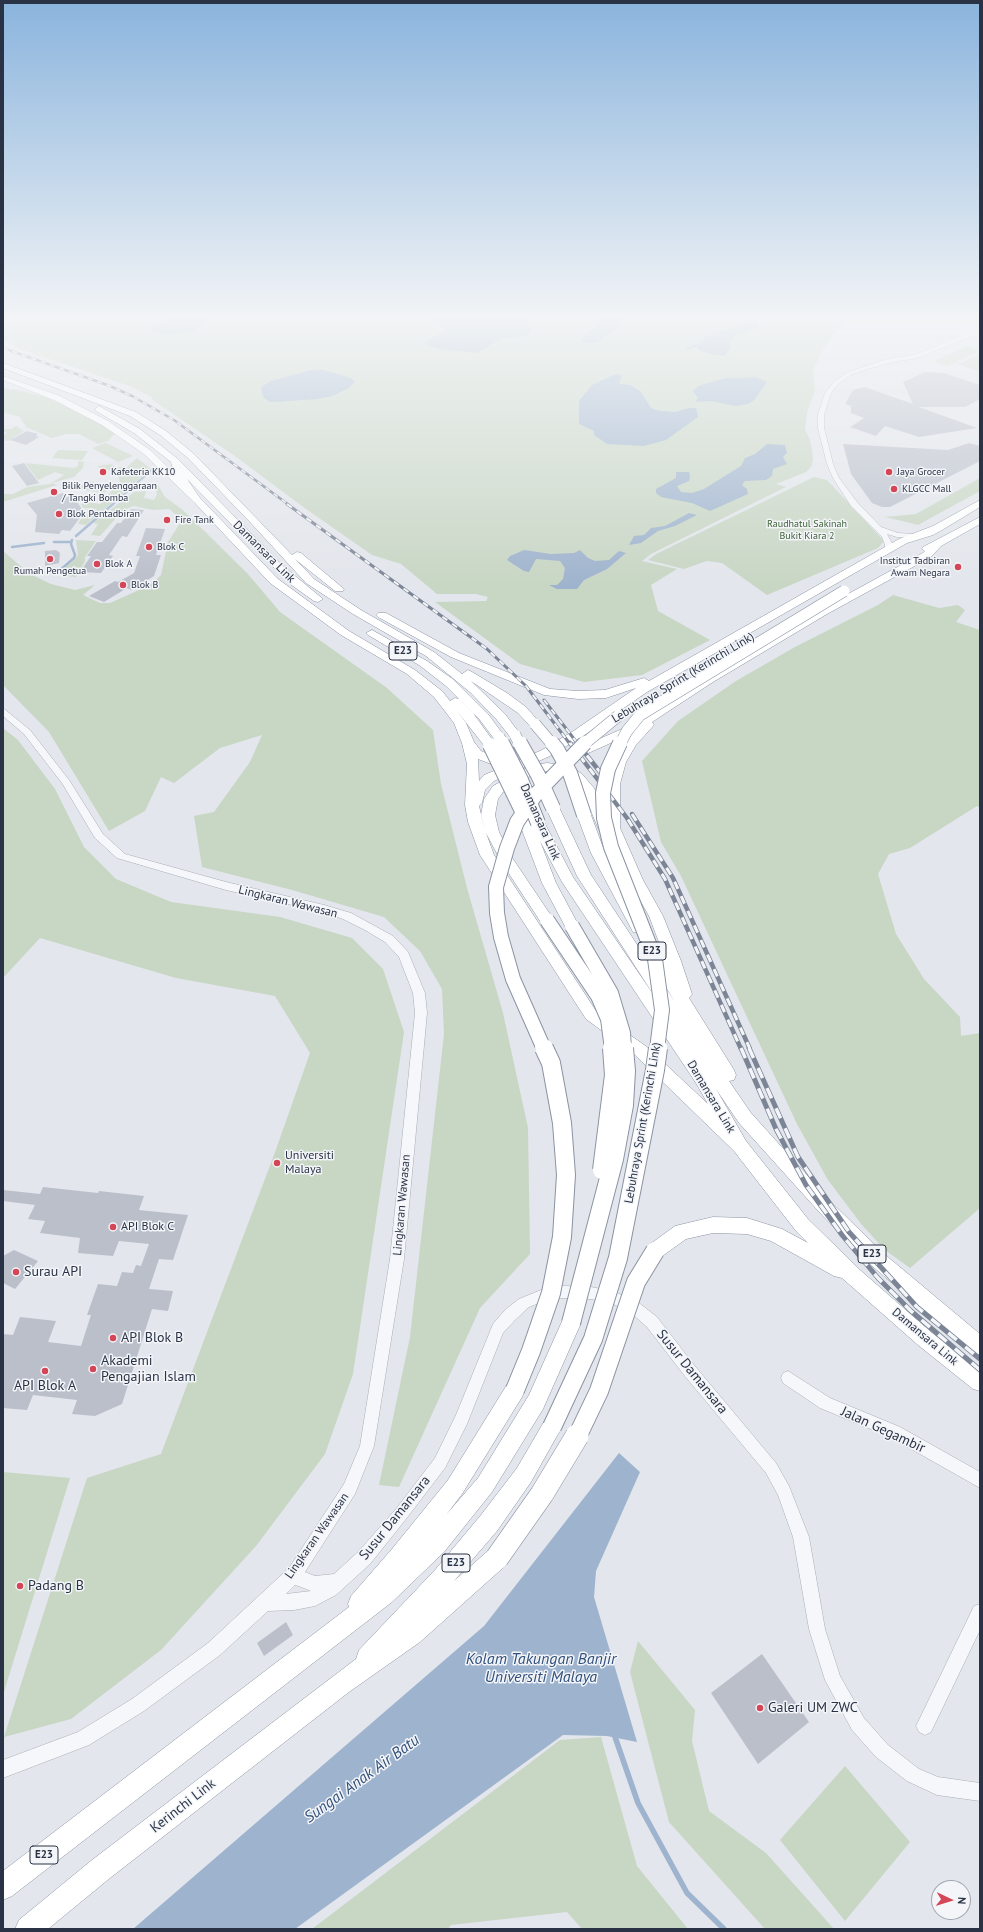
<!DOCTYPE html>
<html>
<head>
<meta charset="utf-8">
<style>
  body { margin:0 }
  #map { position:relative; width:983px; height:1932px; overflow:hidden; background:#e3e6ec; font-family:"PT Sans",sans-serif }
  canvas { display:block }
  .frame { position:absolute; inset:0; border:4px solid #2a3345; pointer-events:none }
  .north { position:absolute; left:931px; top:1880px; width:40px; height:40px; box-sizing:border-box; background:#f3f5f9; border:1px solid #a3a7b1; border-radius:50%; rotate:94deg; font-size:11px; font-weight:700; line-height:16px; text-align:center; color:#2a3345 }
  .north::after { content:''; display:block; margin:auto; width:14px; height:18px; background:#d44655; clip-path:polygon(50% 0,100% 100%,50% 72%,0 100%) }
</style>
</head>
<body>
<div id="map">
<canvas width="983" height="1932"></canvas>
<div class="frame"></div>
<div class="north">N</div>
</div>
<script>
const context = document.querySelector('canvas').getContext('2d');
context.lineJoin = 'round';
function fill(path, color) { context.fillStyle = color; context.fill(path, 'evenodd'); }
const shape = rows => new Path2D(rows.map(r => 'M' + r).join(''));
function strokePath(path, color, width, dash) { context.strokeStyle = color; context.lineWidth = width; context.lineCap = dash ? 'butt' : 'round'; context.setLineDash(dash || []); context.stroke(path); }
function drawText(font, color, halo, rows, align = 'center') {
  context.font = font + ' "PT Sans",sans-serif'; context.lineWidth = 3; context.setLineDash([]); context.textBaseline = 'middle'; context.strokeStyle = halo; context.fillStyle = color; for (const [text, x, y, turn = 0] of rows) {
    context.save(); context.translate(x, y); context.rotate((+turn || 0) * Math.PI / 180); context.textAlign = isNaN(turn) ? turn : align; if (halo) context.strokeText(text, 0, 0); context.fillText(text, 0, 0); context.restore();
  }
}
fill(shape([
  [33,317,851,317,837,330,822,351,813,370,815,390,807,413,805,429,810,440,812,450,813,460,811,467,806,472,776,484,786,487,651,554,642,561,677,569,651,585,658,611,710,640,642,675,584,682,520,664,435,602,486,601,488,597,476,594,437,594,401,564,372,555,306,509,232,454,151,399,153,398,132,387,20,349,3,340,3,322],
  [967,346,979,351,947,366,934,361],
  [978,355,980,356,980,372,958,364],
  [3,388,23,391,48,398,88,417,115,433,108,441,98,444,79,434,66,434,52,438,26,427,20,417,3,412],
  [16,426,24,431,8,441,5,441,3,436,7,432,3,432,3,429,11,429],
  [106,443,133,456,118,462,92,448],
  [58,450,88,451,82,460,52,458],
  [137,458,151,469,86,525,78,524,83,516,91,514,97,509,83,508,81,504,86,502,100,504,120,481,116,472,98,467,98,466,111,464,115,467,127,467],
  [78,461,84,462,83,468,74,477,52,483,57,485,3,502,3,494,13,494,27,487,50,484,64,475,55,472,38,480,25,463,74,468,78,466],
  [814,477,827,480,884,541,878,548,767,595,722,563,707,561,684,569,648,560,656,554],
  [980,478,980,491,918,525,885,517,916,514],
  [87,481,113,486,104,493,78,489],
  [155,485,158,485,165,497,183,510,248,574,280,612,387,688,433,730,441,784,467,888,503,1013,528,1128,530,1254,480,1308,399,1487,379,1485,410,1337,444,1034,442,989,420,951,384,917,292,890,202,867,194,816,214,812,250,762,262,735,220,748,174,783,161,777,145,811,109,831,49,732,3,685,3,551,30,574,51,584,75,590,95,585,83,595,100,603,110,603,148,586,157,579,161,575,168,542,182,520,169,509,153,510,134,506,130,507,118,516,100,536,91,535,98,524,93,523,134,492,146,491,144,498,154,500,157,494],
  [76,540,96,541,85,557,85,561,76,577,67,576,61,574,61,571,73,561,78,555],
  [893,595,939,608,958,605,965,610,956,622,980,630,980,808,977,806,910,848,889,854,878,874,896,934,924,979,960,1017,961,1036,980,1033,980,1208,910,1268,885,1250,862,1225,828,1180,797,1124,681,876,661,842,642,761,678,721,736,681,795,647,878,605],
  [3,728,18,740,55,789,84,847,116,879,171,902,280,917,352,938,383,969,404,1032,353,1374,325,1454,256,1546,161,1650,71,1719,4,1737,87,1478,161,1454,274,1155,310,1053,275,996,176,978,40,938,3,978],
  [3,1472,70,1478,3,1695],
  [638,1641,695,1710,692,1741,709,1811,766,1853,834,1929,765,1929,669,1822,630,1672],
  [601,1737,637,1866,688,1929,582,1929,567,1912,451,1925,448,1929,312,1929,560,1740],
  [845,1766,910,1842,845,1921,780,1840]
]), '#c8d6c4');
fill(shape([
  [175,317,212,317,211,321,194,331,168,335,153,332,151,326],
  [429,317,524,317,532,331,528,335,499,340,477,353,439,349,423,344,445,331,443,327],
  [598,317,627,317,618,329,604,336,598,342,585,343,581,342,583,337,600,323],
  [749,320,756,321,759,326,758,328,736,335,730,342,731,348,724,356,710,354,698,350,698,347,686,350,686,348,699,343,707,336,733,328],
  [311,370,324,370,351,378,355,382,349,388,332,396,317,399,274,402,270,402,263,397,261,387,271,381],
  [616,374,622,375,619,384,631,385,641,392,651,408,660,411,675,412,690,408,696,408,698,417,666,440,644,446,607,444,594,435,594,431,579,424,579,401,592,385],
  [756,377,767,382,754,400,748,404,735,406,711,401,695,402,698,398,693,391,698,386,725,378],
  [767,444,785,445,787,453,783,457,787,464,773,469,772,476,766,480,745,481,742,485,747,489,748,494,710,511,692,503,661,497,656,493,656,489,676,478,676,472,689,472,690,477,689,481,677,486,681,492,692,493,704,489,741,466,745,458,755,454],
  [689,513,697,515,675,526,658,531,641,543,629,545,634,536,644,535,651,528,665,526],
  [524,550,551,554,574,553,580,550,588,558,595,561,609,560,619,551,626,553,607,569,584,580,577,589,557,589,549,585,557,585,563,579,565,568,560,561,536,559,529,572,524,571,507,560,510,556],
  [619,1453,640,1472,596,1571,594,1597,637,1742,607,1736,563,1735,295,1929,133,1929,484,1626]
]), '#9eb3cd');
strokePath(shape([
  [112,505,154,468]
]), '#9eb3cd', 2);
strokePath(shape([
  [76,536,113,504],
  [54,542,71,542],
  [12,547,44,543],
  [58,572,74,558,75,555,71,544,72,540]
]), '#9eb3cd', 2.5);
strokePath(shape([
  [614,1734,638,1803,687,1893,724,1929]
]), '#9eb3cd', 5.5);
fill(shape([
  [925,372,944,373,980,385,980,399,965,407,919,407,977,428,919,437,885,426,876,436,850,427,864,418,851,413,851,406,845,404,853,390,865,387,913,404,903,382],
  [27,431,38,434,36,436,39,437,26,445,10,440],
  [969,443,980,446,980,461,890,507,882,507,872,503,851,474,843,444,948,450],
  [24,463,39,483,27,486,12,466],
  [63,493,66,497,71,496,75,499,82,509,82,515,70,531,62,530,59,534,35,532,37,515,27,503],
  [131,509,144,510,127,537,122,536,109,555,113,556,101,573,80,572,91,556,87,556,97,542,102,542,117,523,121,523],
  [146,528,165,529,156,555,161,555,154,576,131,590,127,588,104,602,89,596,115,581,118,582,134,573,140,556,136,556],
  [56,550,60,553,59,563,45,566,45,551],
  [43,1187,98,1193,99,1191,144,1196,139,1210,188,1215,173,1260,159,1259,149,1289,173,1291,168,1311,152,1309,122,1404,95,1416,72,1414,77,1400,33,1395,27,1410,3,1408,3,1334,13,1335,20,1317,56,1321,48,1342,81,1346,91,1315,87,1315,98,1284,117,1286,122,1272,133,1273,136,1265,141,1266,149,1244,119,1241,113,1256,78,1253,80,1238,40,1233,45,1221,28,1219,35,1205,3,1201,3,1190,40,1194],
  [14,1250,38,1261,15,1289,3,1283,3,1256],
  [286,1622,293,1635,264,1656,257,1643],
  [762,1654,809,1722,758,1764,711,1693]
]), '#babfca');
const minor = shape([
  [980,329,980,333,917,358,888,363,852,374,838,384,831,393,824,415,824,428,833,464,839,478,857,502,881,527,898,533,913,534,917,536,913,538,897,537,887,534,893,545,891,552,885,552,885,545,882,537,851,506,833,478,827,464,818,428,818,415,825,393,834,382,848,372,887,359,914,355,980,329],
  [3,708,30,730,69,780,103,834,125,854,226,882,324,905,351,913,393,936,408,952,425,993,427,1013,404,1259,374,1446,355,1494,305,1572,315,1576,334,1574,358,1552,396,1509,435,1458,456,1415,493,1324,505,1310,519,1299,541,1290,563,1286,591,1287,615,1292,639,1303,657,1317,694,1365,776,1463,789,1486,809,1537,825,1629,840,1676,864,1718,888,1745,919,1769,938,1777,980,1783,980,1801,937,1795,907,1781,876,1757,852,1730,825,1680,809,1629,793,1537,778,1495,766,1473,684,1375,647,1327,629,1311,613,1304,591,1299,563,1298,542,1302,529,1307,515,1320,503,1333,467,1424,445,1468,406,1519,370,1564,336,1595,315,1606,294,1610,268,1611,220,1655,144,1711,89,1745,3,1778,3,1760,78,1732,132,1699,208,1643,289,1568,344,1484,360,1446,390,1259,415,1013,413,993,399,957,385,942,365,930,343,919,323,912,226,890,117,858,95,838,62,783,24,734,3,716,3,708],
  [295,1585,301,1587,311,1591,286,1594,295,1585],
  [788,1371,830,1398,900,1427,980,1472,980,1488,890,1437,820,1408,783,1383,781,1378,783,1373,788,1371],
  [980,1604,980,1630,931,1732,925,1735,919,1732,916,1726,919,1720,974,1606,980,1604]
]);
const major = shape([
  [3,376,60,396,108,421,150,450,201,500,197,503,194,502,144,454,102,425,54,400,3,380,3,376]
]);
const highway = shape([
  [3,363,136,412,166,431,194,454,292,555,297,552,301,553,344,589,343,591,335,591,295,559,314,579,361,610,434,652,462,674,468,670,472,672,507,693,526,707,541,724,535,728,531,727,518,713,471,681,505,714,521,735,515,739,511,738,497,720,471,693,426,656,353,614,306,583,250,522,188,458,160,435,130,416,3,368,3,363],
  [99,406,140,429,178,459,283,566,323,599,318,602,314,601,290,584,187,479,200,498,278,579,349,631,415,670,442,691,450,701,455,698,459,699,473,713,496,745,490,749,486,748,457,711,466,723,474,742,481,751,493,756,513,759,515,762,542,750,575,730,636,688,606,698,578,699,544,695,451,657,378,617,376,615,378,613,386,613,459,653,550,689,578,691,605,690,644,678,649,681,899,539,933,526,980,500,980,507,942,530,933,535,907,543,647,692,583,736,550,756,494,781,485,790,482,803,479,806,485,831,481,815,484,799,493,786,529,766,547,763,570,766,582,774,594,788,607,817,608,784,614,762,627,740,633,733,575,759,567,759,565,756,567,753,629,726,705,678,819,610,923,553,925,551,922,549,923,547,980,517,980,524,941,546,931,557,827,614,713,682,652,722,654,725,636,745,626,762,620,784,620,828,643,880,663,916,681,961,692,994,689,998,734,1070,736,1075,734,1080,729,1081,751,1113,833,1204,883,1253,980,1334,980,1355,973,1352,871,1265,821,1214,739,1123,716,1089,746,1141,808,1219,860,1270,932,1333,980,1370,980,1391,973,1389,918,1345,842,1278,834,1276,771,1241,747,1234,713,1233,686,1239,661,1257,655,1259,649,1257,646,1251,649,1245,675,1226,713,1217,747,1218,782,1229,808,1243,796,1231,734,1151,635,1055,586,1019,480,855,468,822,465,805,467,764,462,743,454,723,434,697,407,674,341,635,270,583,194,502,174,474,171,462,134,433,96,411,95,409,99,406],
  [478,759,491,764,506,766,484,775,479,781,478,759],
  [547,771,562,773,572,780,582,790,599,830,607,830,629,880,649,916,660,945,656,944,651,945,649,949,659,976,675,1002,591,875,558,805,553,804,548,805,546,808,577,876,657,1000,573,877,543,820,538,819,532,821,526,806,516,806,514,809,542,883,567,930,572,931,577,930,579,926,556,883,540,841,562,882,696,1083,708,1104,647,1047,596,1011,494,855,486,833,502,863,542,924,547,925,552,924,554,920,513,859,499,832,495,815,498,799,503,792,537,772,547,771],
  [372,630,427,661,454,680,488,714,505,737,503,740,495,740,480,720,446,686,419,665,368,635,366,633,372,630],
  [584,811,589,812,591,815,605,853,645,928,643,932,638,933,633,932,591,853,577,815,579,812,584,811],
  [571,1314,578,1317,581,1323,543,1409,492,1492,444,1552,392,1602,12,1896,3,1900,3,1871,349,1607,348,1604,351,1596,392,1549,448,1480,508,1383,515,1380,522,1383,525,1390,522,1397,462,1494,446,1515,478,1478,529,1395,564,1317,571,1314],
  [552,1417,559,1420,562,1427,531,1482,497,1531,454,1581,489,1550,497,1547,505,1550,508,1558,505,1566,420,1642,349,1692,110,1878,48,1929,15,1929,19,1920,92,1860,356,1659,359,1650,435,1570,481,1515,517,1468,545,1420,552,1417]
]);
strokePath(minor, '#a8adb7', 1);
strokePath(major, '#a2aab8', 1);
strokePath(highway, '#8a93a3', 1);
fill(minor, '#f6f7fa');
fill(major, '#fff');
fill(highway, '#fff');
const railFar3 = shape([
  [3,348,110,386,132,396,174,420,289,505]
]);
const railFar2 = shape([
  [287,504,487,649,526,686,570,744],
  [544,700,578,744]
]);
const railFar1 = shape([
  [570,743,627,818,665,879,741,1049],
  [577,743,600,772],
  [632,814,673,878,750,1049]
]);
const rail = shape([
  [741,1048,776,1129,806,1185,842,1235,878,1278,911,1311,980,1370],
  [749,1048,798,1157,849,1232,917,1307,980,1359]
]);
strokePath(railFar3, '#7c8596', 2.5);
strokePath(railFar2, '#7c8596', 3);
strokePath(railFar1, '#7c8596', 4.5);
strokePath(rail, '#7c8596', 5);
strokePath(railFar3, '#f3f5f9', 1.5, [5]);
strokePath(railFar2, '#f3f5f9', 2, [6]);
strokePath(railFar1, '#f3f5f9', 3, [8]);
strokePath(rail, '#f3f5f9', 3.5, [11]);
const highwayBridgeFar3 = shape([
  [535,724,552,744],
  [515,735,520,744],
  [499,737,503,744],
  [584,744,618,716],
  [620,744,627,731,640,715,844,591]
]);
const highwayBridgeFar2 = shape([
  [502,743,521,780,538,823],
  [520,743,538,775,553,808],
  [552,743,557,749,570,773,584,815],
  [620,743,608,769,603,793,604,818,611,847,655,959,662,1010,657,1049],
  [490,745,521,809],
  [547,920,598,996,608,1019,612,1049],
  [572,926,611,993,623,1033,624,1049],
  [544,1049,513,979,501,937,497,913,496,887,507,848,517,822,536,794,585,743]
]);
const highwayBridgeFar1 = shape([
  [602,1170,614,1075,612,1048],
  [571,1323,614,1159,624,1105,626,1071,624,1048],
  [515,1390,531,1351,551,1293,562,1237,566,1175,562,1123,551,1063,544,1048],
  [552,1427,593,1339,618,1258,655,1070,658,1048],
  [577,1437,599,1391,636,1282,655,1251]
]);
const highwayBridge = shape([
  [497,1558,542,1494,577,1436]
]);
strokePath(highwayBridgeFar3, '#8a93a3', 12, []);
strokePath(highwayBridgeFar2, '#8a93a3', 16, []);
strokePath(highwayBridgeFar1, '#8a93a3', 20, []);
strokePath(highwayBridge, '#8a93a3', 24, []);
strokePath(highwayBridgeFar3, '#fff', 11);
strokePath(highwayBridgeFar2, '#fff', 14);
strokePath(highwayBridgeFar1, '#fff', 18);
strokePath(highwayBridge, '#fff', 23);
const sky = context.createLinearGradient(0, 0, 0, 587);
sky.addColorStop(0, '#8ab4dd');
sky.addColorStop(0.54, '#f2f4f6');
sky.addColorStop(1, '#f2f4f600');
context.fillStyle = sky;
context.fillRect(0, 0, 983, 587);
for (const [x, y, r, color] of [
  [103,472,4,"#d44655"],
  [889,472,4,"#d44655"],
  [894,489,4,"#d44655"],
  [54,492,4,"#d44655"],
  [59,514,4,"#d44655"],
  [167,520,4,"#d44655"],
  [149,547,4,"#d44655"],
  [50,559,4,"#d44655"],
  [97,564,4,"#d44655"],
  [958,567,4,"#d44655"],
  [123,585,4,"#d44655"],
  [277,1163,4,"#d44655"],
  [113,1227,4,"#d44655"],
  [16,1272,4,"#d44655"],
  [113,1338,4,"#d44655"],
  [93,1369,4,"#d44655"],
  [45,1371,4,"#d44655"],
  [20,1586,4,"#d44655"],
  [760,1708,4,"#d44655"]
]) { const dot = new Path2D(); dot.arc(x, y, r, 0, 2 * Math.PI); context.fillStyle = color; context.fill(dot); strokePath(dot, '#f3f5f9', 1.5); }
drawText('10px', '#2a3345', '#f3f5f9', [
  ["Kafeteria KK10",111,472],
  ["Jaya Grocer",897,472],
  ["Bilik Penyelenggaraan",62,486],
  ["/ Tangki Bomba",62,498],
  ["KLGCC Mall",902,489],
  ["Blok Pentadbiran",67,514],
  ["Fire Tank",175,520],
  ["Blok C",157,547],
  ["Institut Tadbiran",950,561,"right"],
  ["Awam Negara",950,573,"right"],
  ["Blok A",105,564],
  ["Rumah Pengetua",50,571,"center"],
  ["Blok B",131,585]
], 'left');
drawText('10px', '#3d6137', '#f3f5f9', [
  ["Raudhatul Sakinah",807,524],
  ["Bukit Kiara 2",807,536]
]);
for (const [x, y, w] of [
  [403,651,28],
  [652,951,28],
  [872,1254,28],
  [456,1563,28],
  [44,1855,28]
]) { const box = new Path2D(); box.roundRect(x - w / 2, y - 9, w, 18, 3); context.fillStyle = '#f3f5f9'; context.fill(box); strokePath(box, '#2a3345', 1); }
drawText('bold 11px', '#2a3345', null, [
  ["E23",403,651],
  ["E23",652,951],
  ["E23",872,1254],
  ["E23",456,1563],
  ["E23",44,1855]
]);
drawText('12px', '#2a3345', '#f3f5f9', [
  ["Damansara Link",264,552,45],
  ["Lebuhraya Sprint (Kerinchi Link)",683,678,-31],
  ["Damansara Link",540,822,66],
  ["Lingkaran Wawasan",288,902,14],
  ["Damansara Link",711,1097,59],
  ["Lebuhraya Sprint (Kerinchi Link)",643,1123,-80],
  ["Lingkaran Wawasan",402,1205,-85],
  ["Damansara Link",925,1337,40],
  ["Lingkaran Wawasan",317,1536,-55]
]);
drawText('12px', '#2a3345', '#f3f5f9', [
  ["Universiti",285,1156],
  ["Malaya",285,1170],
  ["API Blok C",121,1227]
], 'left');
drawText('14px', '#2a3345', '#f3f5f9', [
  ["Surau API",24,1272],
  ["API Blok B",121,1338],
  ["Akademi",101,1361],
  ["Pengajian Islam",101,1377],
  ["API Blok A",45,1386,"center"],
  ["Padang B",28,1586],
  ["Galeri UM ZWC",768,1708]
], 'left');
drawText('14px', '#2a3345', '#f3f5f9', [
  ["Susur Damansara",692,1372,51],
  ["Jalan Gegambir",883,1430,25],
  ["Susur Damansara",395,1518,-51],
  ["Kerinchi Link",183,1806,-38]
]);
drawText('italic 16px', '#32507b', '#f3f5f9', [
  ["Kolam Takungan Banjir",541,1659],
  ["Universiti Malaya",541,1677],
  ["Sungai Anak Air Batu",362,1779,-36]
]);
</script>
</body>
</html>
